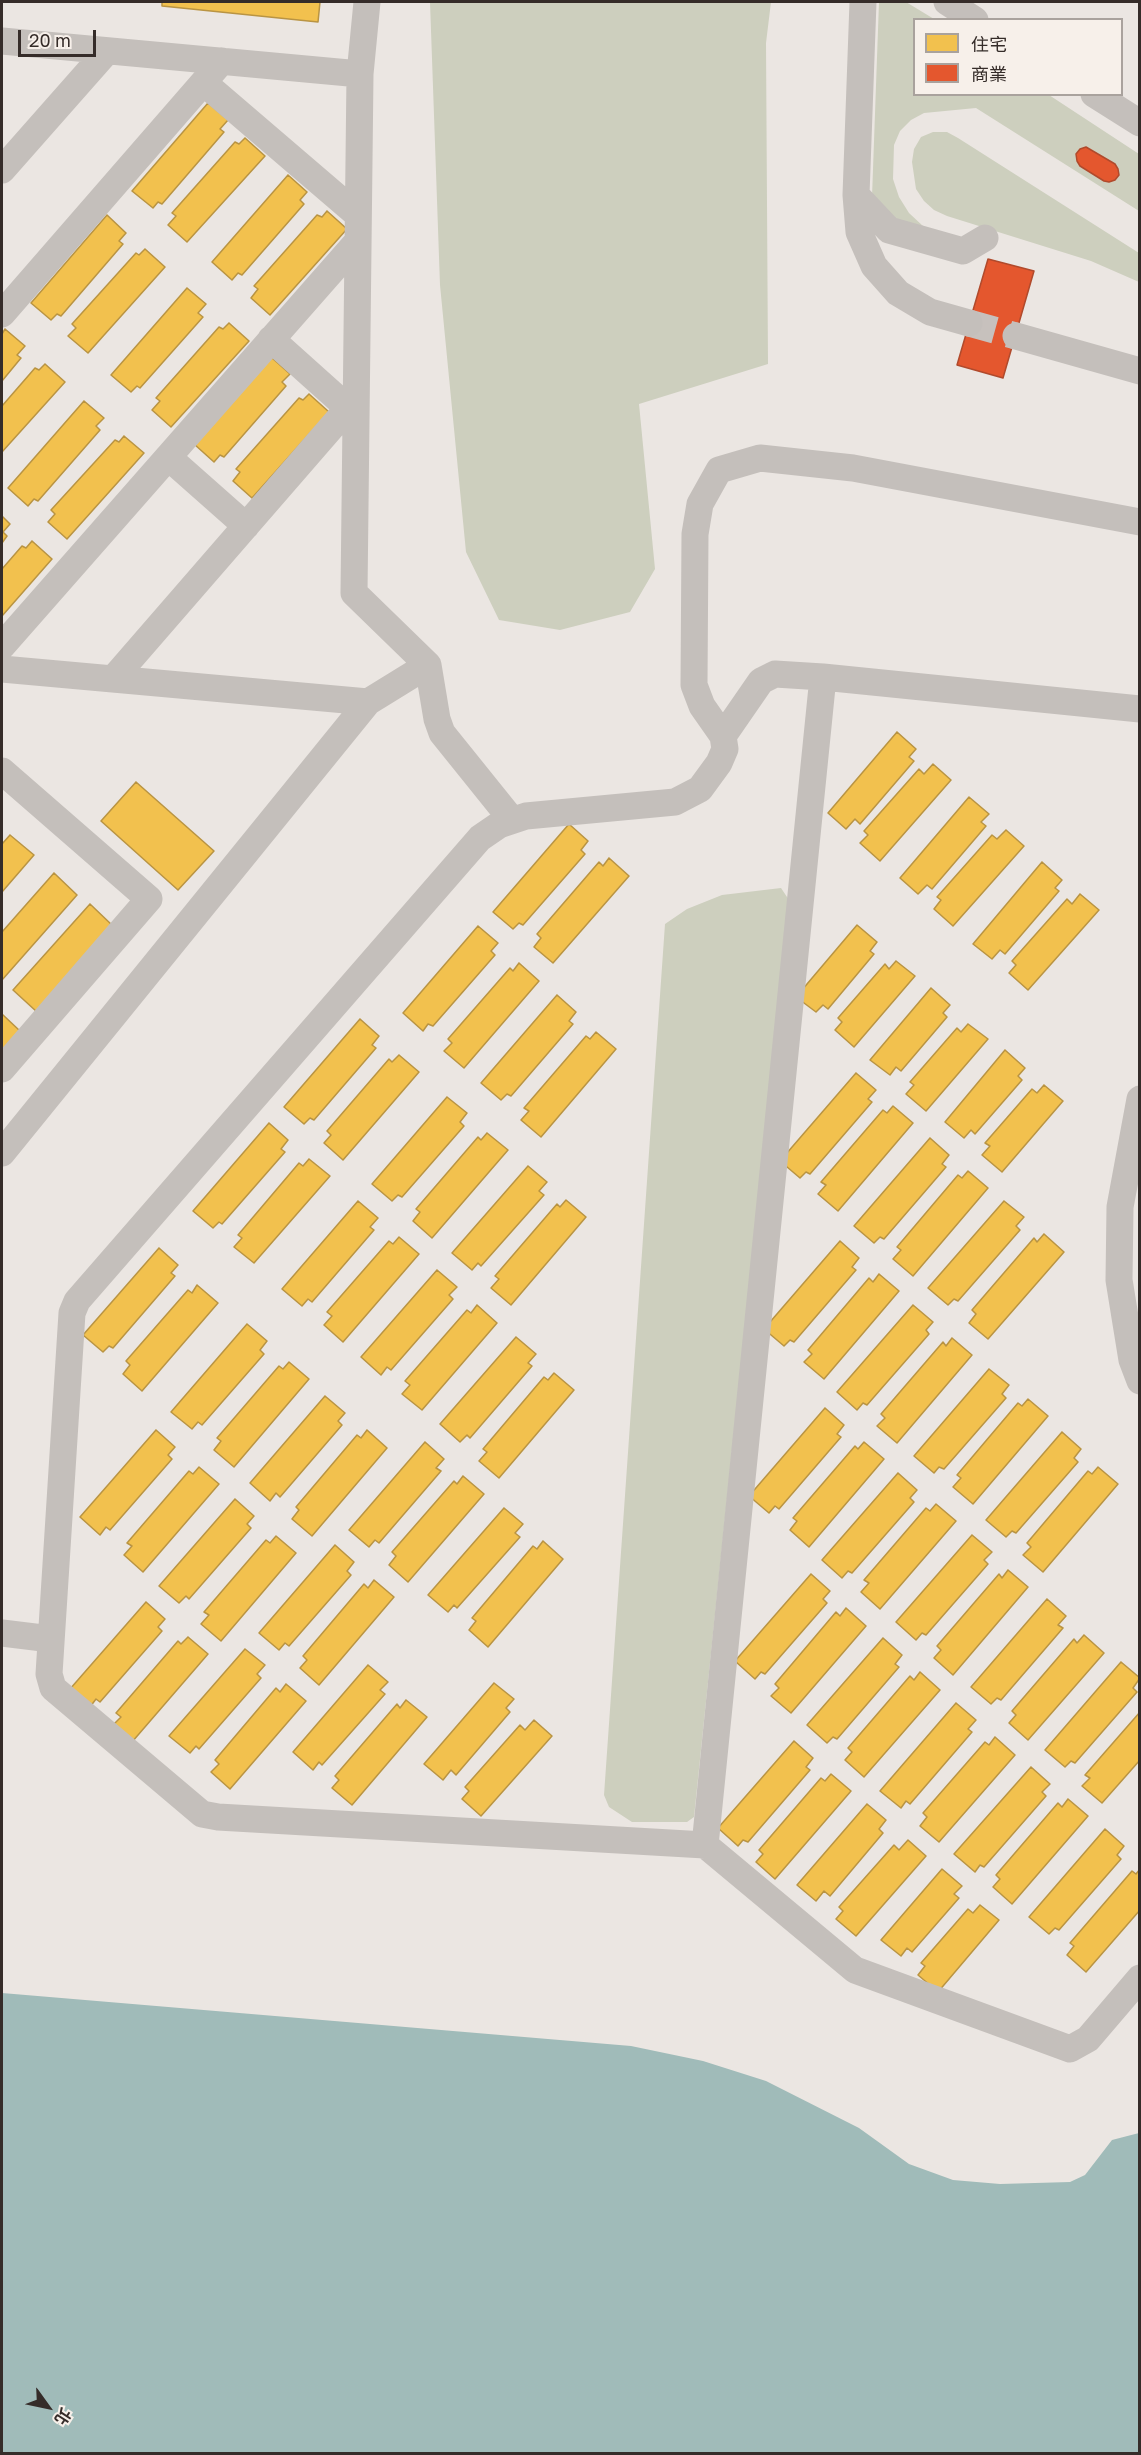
<!DOCTYPE html>
<html>
<head>
<meta charset="utf-8">
<style>
  body { margin:0 }
  #map { position:relative; width:1141px; height:2455px; overflow:hidden; background:#ebe6e2; font-family:"Golos Text","Noto Sans TC",sans-serif }
  canvas { display:block }
  .frame { position:absolute; inset:0; border:3px solid #352c29; pointer-events:none }
  .legend { position:absolute; left:913px; top:18px; width:210px; height:78px; box-sizing:border-box; background:#f7f0ea; border:2px solid #a9a29d; margin:0; padding:8px 10px; list-style:none; font-size:18px; color:#352c29 }
  .legend li { display:flex; align-items:center; gap:12px; height:30px }
  .legend b { width:30px; border:2px solid #a9a29d }
  .north { position:absolute; left:18px; top:2377px; width:60px; height:60px; -webkit-text-stroke:4px #f7f0ea; paint-order:stroke; rotate:123deg; font-size:16px; font-weight:700; line-height:24px; text-align:center; color:#352c29 }
  .north::after { content:''; display:block; margin:auto; width:21px; height:27px; background:#352c29; clip-path:polygon(50% 0,100% 100%,50% 72%,0 100%) }
  .scale { position:absolute; left:18px; top:30px; width:78px; height:27px; box-sizing:border-box; border:3px solid #352c29; border-top:0; padding-left:8px; font-size:18px; line-height:21px; white-space:nowrap; color:#352c29; -webkit-text-stroke:4px #f7f0ea; paint-order:stroke }
</style>
</head>
<body>
<div id="map">
<canvas width="1141" height="2455"></canvas>
<div class="frame"></div>
<ul class="legend">
<li><b style="height:16px;background:#f2c14e"></b>住宅</li>
<li><b style="height:16px;background:#e4572e"></b>商業</li>
</ul>
<div class="north">北</div>
<div class="scale">20 m</div>
</div>
<script>
const context = document.querySelector('canvas').getContext('2d');
context.lineJoin = 'round';
function fill(path, color) { context.fillStyle = color; context.fill(path, 'evenodd'); }
const shape = rows => new Path2D(rows.map(r => 'M' + r).join(''));
function strokePath(path, color, width, dash) { context.strokeStyle = color; context.lineWidth = width; context.lineCap = dash ? 'butt' : 'round'; context.setLineDash(dash || []); context.stroke(path); }
fill(shape([
  [430,2,771,2,766,43,768,364,639,404,655,569,630,612,560,630,499,620,466,552,440,285],
  [879,2,906,2,934,19,914,20,914,94,1049,95,1139,154,1139,211,976,108,924,113,911,120,900,131,894,145,893,179,899,197,909,213,923,226,894,221,872,197],
  [933,132,947,132,958,138,1139,253,1139,282,1091,261,947,216,934,210,924,201,916,189,912,162,914,149,921,137],
  [781,888,789,900,694,1817,687,1822,632,1822,609,1807,604,1795,665,924,687,909,722,895]
]), '#cdcfbe');
fill(shape([
  [2,1993,631,2046,703,2061,766,2081,859,2128,909,2164,953,2180,1000,2184,1070,2182,1085,2175,1112,2140,1139,2133,1139,2453,2,2453]
]), '#a0bbb9');
const homes = shape([
  [162,2,320,2,318,22,162,6,162,2],
  [208,103,228,120,220,129,224,132,162,204,158,202,153,208,132,191,208,103],
  [245,138,265,156,187,242,168,225,176,216,172,213,235,142,239,144,245,138],
  [288,175,307,192,300,200,304,204,242,275,238,273,232,280,212,262,288,175],
  [327,211,347,229,270,315,251,298,258,289,254,286,317,215,322,217,327,211],
  [107,215,126,233,119,241,123,244,61,316,57,314,51,320,31,303,107,215],
  [145,249,165,267,88,353,68,336,76,328,72,324,136,253,139,255,145,249],
  [187,288,206,304,198,313,203,317,140,388,137,386,131,392,111,375,187,288],
  [229,323,249,341,171,427,152,410,160,401,156,398,219,327,223,329,229,323],
  [5,329,25,346,17,355,21,358,2,381,2,334,5,329],
  [271,357,290,374,282,382,286,386,224,457,220,455,214,462,194,444,271,357],
  [45,364,65,382,2,452,2,406,35,368,39,370,45,364],
  [309,394,329,412,252,498,233,481,240,472,236,469,299,398,303,400,309,394],
  [84,401,104,418,96,426,100,430,38,501,34,499,28,506,8,488,84,401],
  [124,436,144,453,67,539,48,522,55,514,51,510,115,440,119,442,124,436],
  [2,516,10,524,3,532,7,536,2,543,2,516],
  [32,541,52,559,2,616,2,569,22,546,26,548,32,541],
  [897,732,916,749,909,757,914,761,860,824,855,819,846,829,828,813,897,732],
  [933,764,951,780,880,861,860,843,868,835,864,831,919,769,924,774,933,764],
  [136,782,214,851,178,890,101,821,136,782],
  [969,797,989,814,981,822,986,826,932,889,927,885,918,894,900,878,969,797],
  [569,824,588,841,581,850,585,854,523,925,519,923,513,929,493,912,569,824],
  [1006,830,1024,846,953,926,934,909,941,900,937,897,992,835,997,839,1006,830],
  [10,835,34,855,2,892,2,844,10,835],
  [609,858,629,876,553,963,534,947,541,938,537,934,599,862,603,866,609,858],
  [1042,862,1062,880,1055,888,1059,891,1005,954,1000,950,992,959,973,944,1042,862],
  [54,873,77,895,2,980,2,932,54,873],
  [1080,894,1099,910,1028,990,1009,973,1016,965,1012,961,1067,899,1072,904,1080,894],
  [90,904,113,926,37,1012,13,990,90,904],
  [857,925,877,942,870,951,874,954,828,1009,823,1005,816,1012,796,997,857,925],
  [478,926,498,943,491,951,495,955,433,1026,428,1024,423,1031,403,1013,478,926],
  [896,961,915,976,854,1047,835,1030,842,1022,838,1018,885,964,889,969,896,961],
  [519,963,539,981,464,1068,444,1051,452,1043,448,1039,510,968,513,971,519,963],
  [931,988,950,1005,943,1013,947,1017,901,1071,896,1067,890,1075,870,1060,931,988],
  [557,995,576,1012,569,1021,573,1024,511,1096,507,1094,501,1100,481,1083,557,995],
  [2,1014,20,1031,2,1052,2,1014],
  [360,1019,379,1036,372,1045,376,1048,314,1120,310,1118,304,1124,284,1107,360,1019],
  [968,1024,988,1039,926,1111,906,1094,914,1085,910,1082,957,1028,961,1032,968,1024],
  [596,1032,616,1049,541,1137,521,1120,529,1111,524,1108,586,1036,590,1039,596,1032],
  [1005,1050,1025,1068,1018,1076,1022,1080,975,1134,971,1130,964,1138,945,1122,1005,1050],
  [399,1055,419,1072,343,1160,324,1143,331,1135,327,1131,389,1059,392,1062,399,1055],
  [856,1073,876,1090,868,1099,872,1102,810,1174,806,1172,800,1178,780,1161,856,1073],
  [1044,1085,1063,1101,1002,1172,982,1155,990,1146,985,1143,1032,1089,1037,1093,1044,1085],
  [447,1097,467,1113,460,1122,464,1126,402,1197,398,1195,392,1201,372,1184,447,1097],
  [893,1106,913,1123,838,1211,818,1194,826,1185,821,1182,883,1110,887,1113,893,1106],
  [269,1123,288,1140,281,1149,285,1152,222,1224,219,1222,213,1228,193,1211,269,1123],
  [487,1133,508,1150,432,1238,413,1221,420,1212,416,1209,478,1137,481,1140,487,1133],
  [930,1138,949,1155,942,1164,946,1167,884,1239,880,1237,874,1243,854,1226,930,1138],
  [309,1159,330,1176,254,1263,234,1247,242,1238,238,1235,299,1163,303,1166,309,1159],
  [528,1166,547,1182,539,1191,544,1195,481,1266,478,1263,472,1270,452,1253,528,1166],
  [968,1171,988,1188,913,1276,893,1259,901,1250,897,1247,958,1175,962,1178,968,1171],
  [566,1200,586,1217,511,1305,491,1288,499,1279,495,1276,557,1204,560,1207,566,1200],
  [358,1201,378,1218,370,1227,374,1230,312,1302,308,1299,302,1306,282,1289,358,1201],
  [1004,1201,1024,1217,1016,1226,1020,1230,958,1301,954,1299,948,1305,928,1288,1004,1201],
  [1044,1234,1064,1252,988,1339,969,1323,976,1314,972,1310,1034,1238,1037,1242,1044,1234],
  [399,1237,419,1254,343,1342,324,1325,332,1316,327,1312,389,1241,393,1244,399,1237],
  [840,1241,859,1258,852,1267,856,1270,794,1342,790,1340,784,1346,764,1329,840,1241],
  [159,1248,178,1265,171,1273,175,1276,113,1348,109,1346,103,1352,83,1335,159,1248],
  [437,1270,457,1287,449,1295,453,1299,391,1370,387,1367,381,1375,361,1357,437,1270],
  [879,1274,899,1291,824,1379,804,1362,812,1354,808,1350,869,1278,873,1282,879,1274],
  [197,1285,218,1303,142,1391,123,1374,130,1365,126,1361,188,1290,192,1293,197,1285],
  [477,1305,497,1323,422,1410,402,1394,410,1385,405,1381,467,1310,471,1313,477,1305],
  [913,1305,933,1322,926,1330,929,1334,867,1405,863,1403,857,1410,837,1392,913,1305],
  [247,1324,267,1341,260,1350,264,1354,202,1425,198,1422,192,1429,171,1412,247,1324],
  [516,1337,536,1354,528,1363,532,1366,470,1438,467,1435,460,1442,440,1424,516,1337],
  [952,1338,972,1355,897,1443,877,1426,885,1418,881,1414,943,1342,946,1346,952,1338],
  [289,1362,309,1379,234,1467,214,1450,221,1441,217,1438,279,1366,283,1369,289,1362],
  [989,1369,1009,1385,1002,1394,1006,1398,944,1469,939,1467,934,1473,914,1456,989,1369],
  [554,1373,574,1390,499,1478,479,1461,487,1452,483,1449,544,1377,548,1380,554,1373],
  [325,1396,345,1413,338,1421,342,1425,280,1497,276,1493,270,1501,250,1483,325,1396],
  [1028,1399,1048,1416,973,1504,953,1487,961,1478,957,1475,1018,1403,1022,1406,1028,1399],
  [825,1408,844,1425,837,1434,841,1437,779,1509,775,1506,769,1513,749,1496,825,1408],
  [156,1430,175,1447,168,1455,172,1459,110,1530,106,1527,100,1535,80,1517,156,1430],
  [367,1430,387,1448,312,1536,292,1519,299,1510,296,1507,357,1435,361,1438,367,1430],
  [1062,1432,1081,1449,1074,1458,1078,1462,1016,1533,1012,1531,1006,1537,986,1520,1062,1432],
  [425,1442,444,1459,436,1468,441,1471,379,1543,375,1540,369,1547,349,1530,425,1442],
  [864,1442,884,1459,809,1547,790,1530,797,1521,793,1518,855,1446,858,1449,864,1442],
  [199,1467,219,1484,143,1572,124,1555,132,1546,127,1543,189,1471,193,1474,199,1467],
  [1098,1467,1118,1484,1043,1572,1023,1555,1031,1547,1027,1543,1088,1471,1092,1474,1098,1467],
  [898,1473,917,1490,910,1498,914,1502,852,1573,848,1571,842,1578,822,1560,898,1473],
  [463,1476,484,1494,408,1582,389,1565,396,1556,392,1552,454,1481,457,1484,463,1476],
  [235,1499,254,1516,247,1524,251,1528,189,1599,186,1596,179,1603,159,1586,235,1499],
  [936,1504,956,1521,880,1609,861,1592,869,1583,864,1580,926,1508,930,1511,936,1504],
  [504,1508,523,1524,515,1533,520,1537,457,1608,454,1605,448,1612,428,1595,504,1508],
  [972,1535,992,1552,984,1560,988,1564,926,1635,922,1633,916,1640,896,1622,972,1535],
  [276,1536,296,1553,221,1641,201,1624,209,1615,204,1612,266,1540,270,1543,276,1536],
  [543,1541,563,1559,488,1647,469,1630,476,1621,472,1618,533,1546,537,1549,543,1541],
  [335,1545,354,1562,347,1571,351,1575,289,1646,285,1643,279,1650,259,1633,335,1545],
  [1008,1570,1028,1587,953,1675,934,1658,941,1650,937,1646,999,1574,1002,1578,1008,1570],
  [811,1574,830,1591,823,1599,827,1603,765,1674,761,1672,755,1679,735,1661,811,1574],
  [374,1580,394,1597,319,1685,300,1668,307,1660,303,1656,364,1584,368,1588,374,1580],
  [1047,1599,1066,1616,1058,1625,1063,1628,1001,1700,997,1698,991,1704,971,1687,1047,1599],
  [146,1602,165,1619,158,1627,162,1631,100,1702,96,1699,90,1707,70,1689,146,1602],
  [846,1608,866,1626,791,1713,771,1696,779,1688,775,1684,836,1612,840,1616,846,1608],
  [1084,1635,1104,1653,1028,1740,1009,1723,1016,1715,1012,1711,1074,1639,1077,1643,1084,1635],
  [188,1637,208,1654,132,1742,113,1725,121,1717,116,1713,178,1641,181,1644,188,1637],
  [883,1638,902,1655,895,1664,899,1667,837,1739,833,1737,827,1743,807,1725,883,1638],
  [245,1649,265,1665,257,1674,261,1678,199,1749,196,1746,190,1753,169,1736,245,1649],
  [1121,1662,1140,1678,1133,1688,1137,1692,1075,1763,1071,1761,1065,1767,1045,1750,1121,1662],
  [368,1665,388,1682,380,1690,385,1694,322,1765,319,1762,313,1770,293,1752,368,1665],
  [920,1672,940,1690,864,1777,845,1760,852,1752,848,1748,910,1676,914,1680,920,1672],
  [494,1683,514,1699,506,1708,510,1712,456,1775,451,1770,443,1780,424,1764,494,1683],
  [286,1684,306,1701,230,1789,211,1772,219,1764,215,1760,276,1688,280,1692,286,1684],
  [406,1700,427,1717,352,1805,332,1788,339,1780,335,1776,397,1704,400,1708,406,1700],
  [956,1703,976,1720,968,1729,972,1732,910,1804,906,1801,901,1808,880,1791,956,1703],
  [1140,1712,1140,1760,1102,1803,1082,1786,1090,1778,1085,1775,1140,1712],
  [534,1720,552,1736,481,1816,462,1799,469,1791,465,1787,520,1725,525,1730,534,1720],
  [995,1737,1015,1755,939,1842,920,1826,927,1817,923,1813,985,1742,989,1745,995,1737],
  [794,1741,813,1758,806,1767,810,1770,748,1842,743,1840,738,1846,718,1828,794,1741],
  [1031,1767,1050,1784,1042,1792,1046,1796,984,1867,980,1865,975,1872,954,1854,1031,1767],
  [831,1774,851,1791,775,1879,756,1862,763,1854,759,1850,821,1778,825,1781,831,1774],
  [1068,1799,1088,1816,1012,1904,993,1887,1000,1879,996,1875,1058,1803,1062,1807,1068,1799],
  [867,1804,886,1820,879,1829,883,1833,830,1896,824,1891,816,1901,797,1885,867,1804],
  [1105,1829,1124,1846,1117,1855,1121,1859,1059,1930,1055,1928,1049,1934,1029,1917,1105,1829],
  [908,1840,926,1856,856,1936,836,1919,843,1911,839,1907,894,1845,899,1850,908,1840],
  [942,1869,962,1886,954,1894,959,1898,912,1952,907,1948,901,1956,881,1940,942,1869],
  [1140,1869,1140,1910,1086,1972,1067,1955,1074,1946,1070,1943,1132,1871,1136,1874,1140,1869],
  [980,1905,999,1920,938,1992,918,1975,925,1966,921,1963,968,1909,973,1913,980,1905]
]);
fill(homes, '#f2c14e');
strokePath(homes, '#b99443', 1.5);
const shops = shape([
  [1086,147,1115,164,1118,169,1119,175,1115,180,1109,182,1104,181,1080,166,1077,161,1076,154,1080,149,1086,147],
  [988,259,1034,271,1003,378,957,365,988,259]
]);
fill(shops, '#e4572e');
strokePath(shops, '#b04a2c', 1.5);
strokePath(shape([
  [969,323,1016,336]
]), '#c7c1bd', 27, [27, 14]);
strokePath(shape([
  [367,2,360,74,354,593,428,665,437,719,442,733,512,820],
  [863,2,856,195,859,232,874,266,898,293,930,312,969,323],
  [947,2,975,20],
  [2,41,360,74],
  [204,83,358,215],
  [1094,94,1140,123],
  [2,170,107,51],
  [856,195,889,230,963,251,985,238],
  [2,314,222,61],
  [1016,336,1140,371],
  [271,339,348,408],
  [168,457,246,526],
  [1140,522,853,468,760,458,719,470,700,504,695,534,694,685,702,706,723,736,725,749,719,763,700,789,675,802,526,816,499,825,480,838,77,1301,72,1313,49,1674,53,1688,202,1814,218,1817,705,1845,855,1970,1070,2049,1088,2039,1140,1978],
  [2,646,358,241],
  [2,669,368,702,428,665],
  [113,679,356,399],
  [723,736,761,681,775,674,823,677],
  [2,771,149,899,2,1069],
  [1140,1099,1120,1207,1119,1280,1132,1360,1140,1381],
  [2,1153,368,702],
  [2,1633,51,1639],
  [705,1845,823,677,1140,709]
]), '#c4bfbb', 27);
</script>
</body>
</html>
